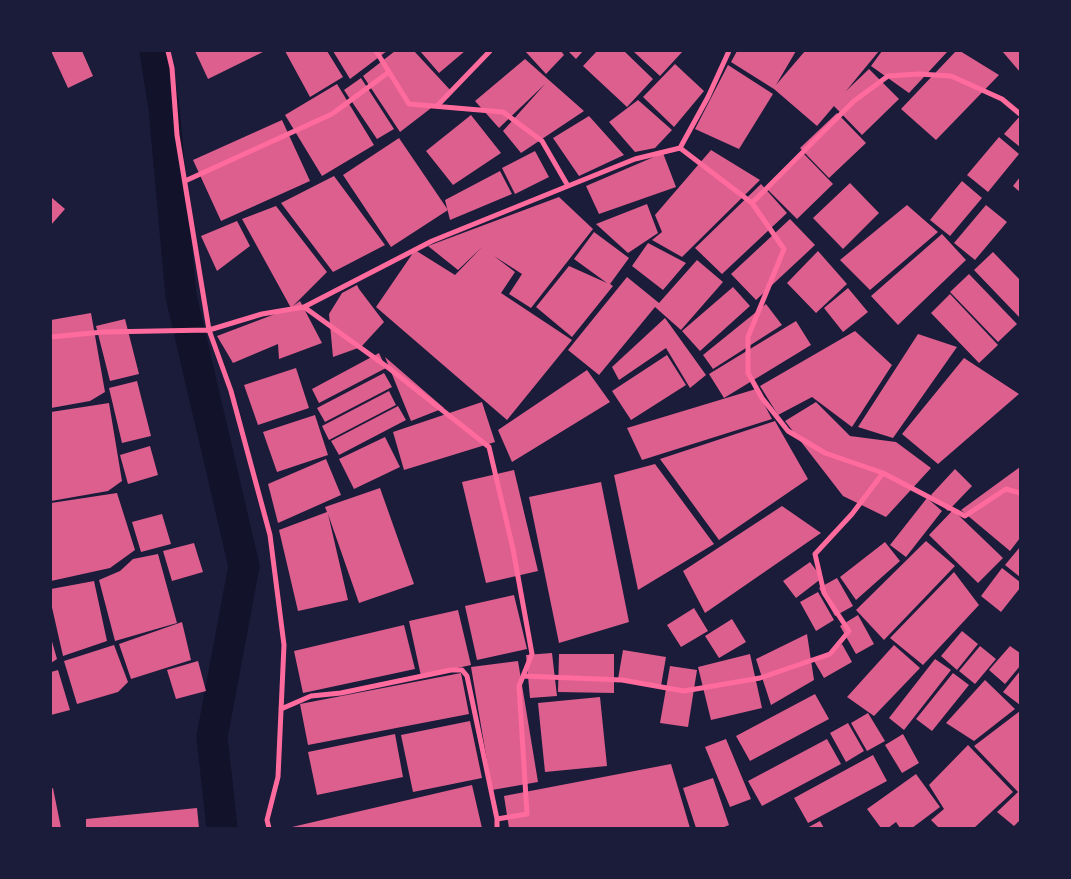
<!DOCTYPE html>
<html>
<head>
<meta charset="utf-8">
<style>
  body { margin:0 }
  #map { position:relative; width:1071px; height:879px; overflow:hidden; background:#1b1b3a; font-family:"Playfair Display",serif }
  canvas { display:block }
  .frame { position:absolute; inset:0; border:52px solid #1b1b3a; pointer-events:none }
</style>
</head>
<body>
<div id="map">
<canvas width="1071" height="879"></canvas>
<div class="frame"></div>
</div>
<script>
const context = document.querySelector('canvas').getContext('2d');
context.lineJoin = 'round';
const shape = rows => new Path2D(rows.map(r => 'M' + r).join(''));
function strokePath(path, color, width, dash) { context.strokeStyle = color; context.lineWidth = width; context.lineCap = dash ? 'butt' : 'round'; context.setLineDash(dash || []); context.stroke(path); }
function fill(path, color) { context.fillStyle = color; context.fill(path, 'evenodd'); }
strokePath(shape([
  [155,51,164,108,181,296,244,566,212,737,222,828]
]), '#12122b', 31);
fill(shape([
  [51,51,82,51,93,76,68,88],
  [195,51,265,51,208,79],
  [285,51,327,51,343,77,310,97],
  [333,51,387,51,350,79],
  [395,51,414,51,452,92,400,132,363,76],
  [420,51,465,51,439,73],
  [525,51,561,51,564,55,546,74],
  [568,51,583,51,576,59],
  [597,51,624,51,653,79,627,107,583,66],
  [633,51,683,51,660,76],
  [737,51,796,51,776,85,805,51,879,51,846,91,869,69,899,99,862,135,834,106,817,126,774,89,731,62],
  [882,51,948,51,909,93,871,66],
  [956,51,960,51,999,75,936,140,901,109],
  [1002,51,1020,51,1020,72],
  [525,59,584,111,521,153,503,131,545,84,499,128,475,101],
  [675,64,704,91,674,127,643,97],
  [728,65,773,94,739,149,695,129],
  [361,78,394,129,377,139,344,90],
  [337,84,374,145,322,176,285,115],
  [638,100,672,130,655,148,635,152,609,122],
  [837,113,866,143,829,178,800,148],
  [471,115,501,153,453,185,426,151],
  [589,116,624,155,579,176,553,138],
  [1020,116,1020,147,1004,134],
  [282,120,310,181,221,221,193,160],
  [999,137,1019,154,988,192,967,175],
  [399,138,448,210,391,247,343,175],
  [711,150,760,180,682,257,652,240,662,232,655,215],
  [535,151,549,177,515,194,502,168],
  [663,153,676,187,599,214,586,186],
  [804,154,833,184,797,219,767,189],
  [500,171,512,194,450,220,445,200],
  [334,176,385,245,333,272,281,203],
  [1020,177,1020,192,1013,186],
  [962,181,982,198,950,236,930,220],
  [850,183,879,213,843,249,813,218],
  [761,184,787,213,722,274,695,248],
  [51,197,65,209,51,225],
  [559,197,593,229,531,308,509,294,522,274,494,256,515,272,501,293,572,340,507,420,376,307,415,250,455,275,482,247,458,270,428,246],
  [647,204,658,233,628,253,596,224],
  [907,205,938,232,870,290,840,260],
  [986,205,1007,222,975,260,954,243],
  [276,206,327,272,293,306,300,301,322,343,279,359,278,344,233,363,217,336,291,308,242,219],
  [790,219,815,245,756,300,731,274],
  [237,221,250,246,217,271,201,236],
  [594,232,629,258,610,284,613,286,572,337,536,307,569,266,607,283,574,259],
  [942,234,966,260,898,325,871,296],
  [648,243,686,263,663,290,632,266],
  [818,251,847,284,816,313,787,283],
  [993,252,1020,280,1020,318,974,270],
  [697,260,723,282,681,330,655,307,599,375,568,350,627,277,659,303],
  [969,274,1017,324,998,342,950,292],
  [357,285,359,289,384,322,361,347,333,357,329,314,342,293],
  [733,287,750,306,700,351,682,331],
  [848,288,868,312,843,332,824,308],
  [950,294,998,345,979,363,931,313],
  [766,304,782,325,713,369,703,355],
  [91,313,105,392,90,401,51,408,51,320],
  [665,318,706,375,690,388,666,348,619,380,612,367],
  [125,319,139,374,110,381,96,326],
  [796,321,811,345,724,398,709,374],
  [855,331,892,365,852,427,812,397,778,415,760,386],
  [918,334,957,347,893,438,858,427],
  [379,353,386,368,319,403,312,389],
  [667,355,686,385,631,420,612,391],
  [385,357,444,408,411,421],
  [964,358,1019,394,938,464,902,434],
  [296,368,309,408,258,425,244,385],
  [587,370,610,402,512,462,498,430],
  [384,373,392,387,325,422,317,408],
  [137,381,151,436,122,443,109,388],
  [756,389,772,419,642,460,627,428],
  [389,391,396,405,329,440,322,426],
  [482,402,495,442,404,470,393,432],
  [816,402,850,436,896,442,931,468,886,517,843,496,785,421],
  [109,403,122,481,108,491,51,501,51,412],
  [398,406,406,420,339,455,331,441],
  [315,415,328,455,277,472,263,432],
  [775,421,808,479,719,540,660,459],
  [385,437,400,467,354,489,339,459],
  [150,446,158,475,128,484,120,455],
  [326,459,341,495,278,523,268,484],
  [655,464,714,544,638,590,614,475],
  [1020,467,1020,538,1010,551,961,510],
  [955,469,972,486,948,511,931,495],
  [514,470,538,571,486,583,462,482],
  [601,482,629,622,559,643,529,497],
  [380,488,414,584,359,603,328,514,348,600,298,611,279,530,327,512,325,507],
  [117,493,135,550,110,568,51,581,51,503],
  [927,498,942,511,906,557,890,545],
  [782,506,821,533,705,613,683,571],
  [953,510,1003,558,978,583,929,535],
  [162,514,171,544,141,552,132,522],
  [926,541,955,566,884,640,856,610],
  [885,542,900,561,856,600,840,577],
  [194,543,203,572,172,581,163,551],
  [1020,547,1020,577,1005,565],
  [158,554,177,623,115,641,99,580,120,571,133,559],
  [810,562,822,578,796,598,783,581],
  [1002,568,1020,582,1020,588,1001,612,981,596],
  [954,572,979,605,923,665,890,638],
  [837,578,853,606,835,616,819,588],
  [94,581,107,641,63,656,51,603,51,589],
  [818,592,834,620,816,631,800,602],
  [514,595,527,649,477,660,465,606],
  [694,608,708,631,681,647,667,625],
  [458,610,471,665,421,676,409,621],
  [858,615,874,644,856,654,840,626],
  [732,619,746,642,719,658,705,636],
  [182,622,191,660,131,679,119,644],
  [404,625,415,669,303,693,294,651],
  [962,631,978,644,957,670,941,656],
  [807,634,814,680,771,705,756,659],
  [51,638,57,659,51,663],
  [842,644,852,662,824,678,814,661],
  [114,645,128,682,118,692,77,704,64,661],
  [894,645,920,668,874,716,847,697],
  [980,646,996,659,975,684,959,671],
  [1010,646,1020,653,1020,666,1005,684,989,670],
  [623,650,666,657,661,686,618,679],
  [552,653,557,696,530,698,526,655],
  [559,654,614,654,614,693,558,692],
  [750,654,762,708,711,720,698,667],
  [935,659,951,670,904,730,889,718],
  [198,661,206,691,176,699,167,670],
  [518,661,538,782,492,790,471,667],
  [670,666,697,670,688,727,660,723],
  [58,670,70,710,51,715,51,672],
  [1020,671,1020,705,1003,692],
  [461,673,469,714,308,745,300,704],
  [953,673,969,685,932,731,916,719],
  [985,680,1015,709,974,741,946,723],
  [815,694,829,719,750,761,736,736],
  [600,697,607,766,545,772,538,703],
  [1020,711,1020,820,1014,826,997,812,1018,792,974,746],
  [868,713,885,741,867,751,851,723],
  [470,721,482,778,413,792,401,735],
  [848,723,864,751,846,762,830,733],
  [395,734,403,777,317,795,308,752],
  [903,734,919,763,902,773,885,745],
  [726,739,751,799,730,807,705,747],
  [827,739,841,764,762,806,748,781],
  [968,745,1013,792,974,828,939,828,931,820,944,809,929,785],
  [873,755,887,781,808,823,794,798],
  [671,764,690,828,509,828,504,796],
  [916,774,940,807,912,828,900,828,896,822,888,828,881,828,867,809],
  [713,778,729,825,722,828,696,828,683,788],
  [472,785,482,828,292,828,292,827],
  [53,788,61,828,51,828,51,789],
  [197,808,199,828,86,828,86,819],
  [820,821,824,828,807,828]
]), '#dd5f8e');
strokePath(shape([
  [168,51,172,68,177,135,209,330,231,391,270,535,284,645,278,777,267,820,269,828],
  [437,106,490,51],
  [680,148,708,97,729,51],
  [185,181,332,114,389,72],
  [752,203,854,101,888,76,919,74,951,76,1002,99,1020,114],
  [304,307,390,369,489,447,513,549,532,654,519,686,527,814,497,819],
  [51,337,103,332,209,330,262,314,304,307,432,241,568,186,542,141,503,112,409,104,376,51],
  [883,473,965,516,1006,489,1020,493],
  [523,676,622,680,684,691,760,678,830,654,849,631,824,593,815,554,852,514,883,473,825,453,788,431,762,398,748,373,748,337,784,249,752,203,680,148,635,159,568,186],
  [281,709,311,696,341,693,451,670,462,670,467,676,497,819,497,828]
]), '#ff6b9d', 5);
</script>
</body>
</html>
